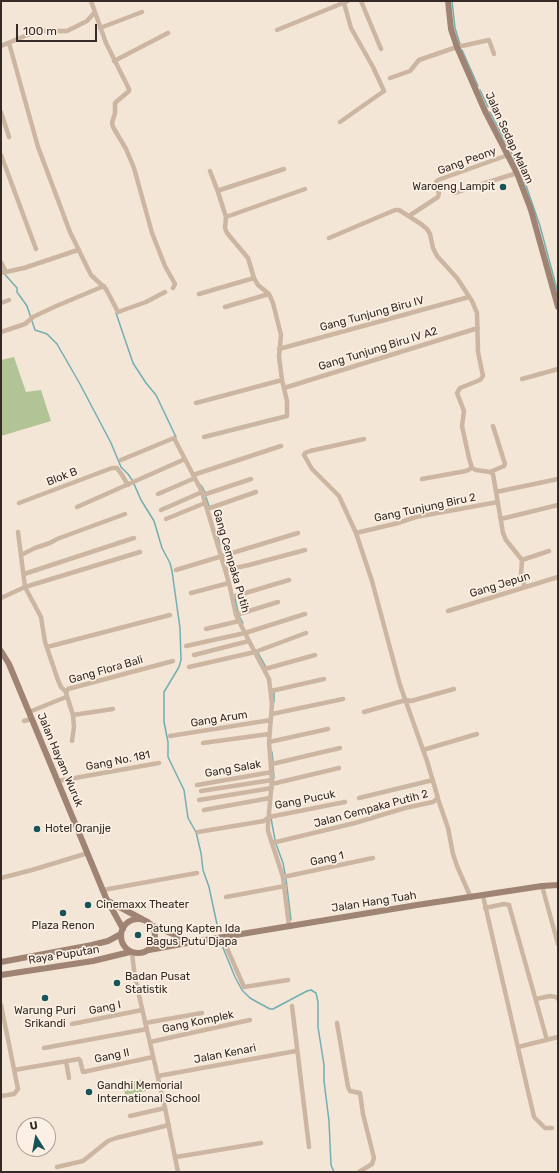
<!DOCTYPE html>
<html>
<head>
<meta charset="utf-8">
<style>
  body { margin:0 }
  #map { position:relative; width:559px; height:1173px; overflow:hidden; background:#f3e6d6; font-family:Rubik,sans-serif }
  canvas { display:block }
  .frame { position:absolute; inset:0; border:2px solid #352a25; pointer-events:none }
  .north { position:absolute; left:16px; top:1117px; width:40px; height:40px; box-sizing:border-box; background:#fbf0e3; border:1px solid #aca197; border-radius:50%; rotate:349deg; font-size:11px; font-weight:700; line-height:16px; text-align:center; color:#352a25 }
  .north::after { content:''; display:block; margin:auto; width:14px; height:18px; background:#17545a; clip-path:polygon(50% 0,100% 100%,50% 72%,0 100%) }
  .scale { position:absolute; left:16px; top:24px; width:81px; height:18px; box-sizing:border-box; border:2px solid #352a25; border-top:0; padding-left:5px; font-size:12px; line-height:14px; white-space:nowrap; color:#352a25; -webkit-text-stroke:3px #fbf0e3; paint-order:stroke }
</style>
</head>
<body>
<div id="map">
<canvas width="559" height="1173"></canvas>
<div class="frame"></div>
<div class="north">U</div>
<div class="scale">100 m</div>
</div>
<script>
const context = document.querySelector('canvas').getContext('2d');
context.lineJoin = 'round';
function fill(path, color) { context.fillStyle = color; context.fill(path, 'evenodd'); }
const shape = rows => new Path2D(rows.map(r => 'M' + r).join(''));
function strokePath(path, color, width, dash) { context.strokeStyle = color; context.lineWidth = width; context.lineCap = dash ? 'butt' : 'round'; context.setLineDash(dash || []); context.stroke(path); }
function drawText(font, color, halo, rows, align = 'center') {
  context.font = font + ' Rubik,sans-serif'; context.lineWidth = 3.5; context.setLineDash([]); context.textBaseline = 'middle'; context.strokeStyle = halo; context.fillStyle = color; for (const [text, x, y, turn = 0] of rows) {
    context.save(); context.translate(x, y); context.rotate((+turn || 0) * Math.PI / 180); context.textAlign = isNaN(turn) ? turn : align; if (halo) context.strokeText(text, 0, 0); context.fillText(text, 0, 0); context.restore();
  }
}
fill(shape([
  [14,357,26,392,41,390,51,421,1,436,1,360],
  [144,1079,146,1091,125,1095,123,1083]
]), '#b2c395');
strokePath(shape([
  [452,1,455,28,460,44],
  [462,50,478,86],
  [480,90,488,107],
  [490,112,521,171,540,226,558,293],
  [1,270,17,288,17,292,27,306,35,330,47,334,57,344,80,384,111,443,121,467,128,474,132,480],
  [116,313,133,363,146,383,156,395,176,437],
  [134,484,141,500,154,521,162,548,170,563,172,571,180,628,181,660,179,667,164,692,164,722,168,742,168,757,184,790,188,818,196,832,201,853,203,870,209,887,218,929],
  [201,485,205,492],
  [206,497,209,506],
  [217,533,220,545],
  [235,598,238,612],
  [239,616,243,623],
  [258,653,266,667],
  [274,692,274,702],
  [272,752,273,762],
  [273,766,274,778],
  [271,818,275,840],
  [276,844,283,863,285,874],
  [286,879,291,920],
  [221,943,235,977,242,990,250,998,257,1002,270,1009,273,1009,307,991,311,990,316,993,318,1002,318,1027,324,1065,324,1081,329,1121,331,1165,334,1172]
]), '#73aeb2', 1.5);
strokePath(shape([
  [91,1,106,43,129,89,129,91,115,103,115,113,112,123,113,127,126,149,134,168,152,233,165,266,175,284,173,288],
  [361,1,381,49],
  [100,28,142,12],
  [277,30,348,1],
  [9,43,38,147,70,232,91,275,106,289,118,312,146,302,165,292],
  [1,46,27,35,40,31,67,31,87,21,94,13],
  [114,61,168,33],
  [390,78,410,71,419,60,457,47,489,40,494,54],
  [1,112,9,137],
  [340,122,384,91,373,67,351,28,344,3],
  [1,155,36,249],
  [210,171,218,192],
  [454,193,517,173],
  [409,216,438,197,439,193,436,185,436,182,438,180,508,155],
  [226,217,305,189],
  [329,238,395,210,399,210,421,224,427,229,430,234,433,248,437,256,457,278,472,301,477,313,478,352,483,376,480,380,460,388,457,393,464,411,462,426,469,458,472,468],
  [1,262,6,272],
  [1,273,24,268,78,250],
  [199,294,254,278],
  [1,303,9,300],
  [225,307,269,294],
  [1,332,25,324,33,317,54,307,104,286],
  [279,349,469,297],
  [522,379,558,369],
  [284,388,478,328],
  [196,403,282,380],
  [204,437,287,416,287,401,282,380,279,357,281,335,273,303,269,294,258,285,254,278,248,258,227,233,225,228,226,217,218,192,220,190,284,169],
  [121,460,174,438,202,492,229,583,236,615,249,641,269,679,272,704,269,742,272,780,268,824,268,831,283,877,289,926],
  [472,468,476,470,490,472,493,474,503,533,506,540,522,560,549,551],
  [490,472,504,466,505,464,493,426],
  [193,475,281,446],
  [422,479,466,471,472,468],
  [496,492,558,479],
  [158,494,195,478],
  [203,495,251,479],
  [19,503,112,468,117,468,122,475,128,485],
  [77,507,185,459],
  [207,509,256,492],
  [161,510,202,492],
  [166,519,205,503],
  [501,519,558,505],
  [18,532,25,587,140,552],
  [356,533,398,523,416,517,498,502],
  [21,555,35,548,50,543,57,539,125,514],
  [522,560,521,575,525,587],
  [176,570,298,533],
  [225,570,249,565,305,550],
  [24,574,134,538],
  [191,593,229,583],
  [232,597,289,580],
  [1,598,25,587,41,617,45,642,58,680,61,687,66,692],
  [448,611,558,577],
  [236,615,278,602],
  [206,629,239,621],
  [186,646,245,633,305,614],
  [47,647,170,615],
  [194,655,249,641],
  [189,667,255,652,306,633],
  [265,669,315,655],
  [271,691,324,679],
  [29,712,66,697],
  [364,712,406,700,411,701,454,689],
  [272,714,343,699],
  [73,715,113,709],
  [24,721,31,719],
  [170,736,271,720],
  [72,741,74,727,73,715,66,693,68,689,173,661],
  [269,742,328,729],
  [203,743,269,734],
  [423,750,477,734],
  [272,764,340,748],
  [58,781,159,763],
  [272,784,339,768],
  [197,785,272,772],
  [201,791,272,780],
  [359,798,433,780],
  [438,799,448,828,453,854,457,866,471,898],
  [199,800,272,788],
  [204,810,270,798],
  [198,832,264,821,269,817,345,802],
  [272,843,355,823,405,808,433,802,438,798,427,761,400,685,372,581,356,533,339,496,312,469,304,455,305,453,310,451,364,439],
  [283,877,373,858],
  [1,878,32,870,88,853],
  [542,886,558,944],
  [103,890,197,873],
  [483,896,534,1117,545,1128,552,1128],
  [226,897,285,886],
  [485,908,504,904,509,905,547,1040],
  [222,937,244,987,288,980],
  [132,953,135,978,165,1108,178,1172],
  [536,999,550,996,556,997,558,999],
  [1,1005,18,1089,14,1094,1,1096],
  [292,1006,309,1147],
  [145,1023,202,1013],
  [337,1023,348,1087,350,1091,360,1093,363,1114,374,1158,372,1164,359,1172],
  [72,1024,142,1010],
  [150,1042,250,1020],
  [518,1047,558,1037],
  [44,1048,147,1029],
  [66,1061,69,1078],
  [14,1070,79,1059,80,1060,83,1072,153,1057],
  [158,1076,296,1051],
  [130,1116,165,1108],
  [176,1157,261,1143],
  [57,1167,83,1161,108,1141,116,1138,169,1125]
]), '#ccb6a1', 4.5);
strokePath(shape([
  [448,1,451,29,457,47,485,111,517,173,531,210,558,307],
  [1,651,9,664,106,898,123,929],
  [108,901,142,919],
  '121 936a17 17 0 1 1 34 0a17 17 0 1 1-34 0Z',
  [153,926,193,942],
  [149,950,193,942,417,905,542,886,558,885],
  [1,962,92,945,108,941,121,934],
  [1,975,93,961,130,952]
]), '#9f8473', 6);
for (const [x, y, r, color] of [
  [503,187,4,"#17545a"],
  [37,829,4,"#17545a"],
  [88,905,4,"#17545a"],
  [63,913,4,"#17545a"],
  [138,935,4,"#17545a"],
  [117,983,4,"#17545a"],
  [45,998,4,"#17545a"],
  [89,1092,4,"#17545a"]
]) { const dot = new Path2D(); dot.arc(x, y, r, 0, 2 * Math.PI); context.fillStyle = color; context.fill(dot); strokePath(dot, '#fbf0e3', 1.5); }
drawText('11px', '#352a25', '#fbf0e3', [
  ["Jalan Sedap Malam",509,138,65],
  ["Gang Peony",467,161,-20],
  ["Gang Tunjung Biru IV",372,314,-15],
  ["Gang Tunjung Biru IV A2",378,349,-17],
  ["Blok B",62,477,-21],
  ["Gang Tunjung Biru 2",425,508,-12],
  ["Gang Cempaka Putih",231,561,74],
  ["Gang Jepun",500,585,-17],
  ["Gang Flora Bali",106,670,-16],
  ["Gang Arum",219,719,-9],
  ["Jalan Hayam Wuruk",60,760,67],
  ["Gang No. 181",118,761,-11],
  ["Gang Salak",233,769,-10],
  ["Gang Pucuk",305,800,-11],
  ["Jalan Cempaka Putih 2",371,809,-15],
  ["Gang 1",327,859,-12],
  ["Jalan Hang Tuah",374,902,-9],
  ["Raya Puputan",64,955,-9],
  ["Gang I",105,1008,-11],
  ["Gang Komplek",198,1022,-12],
  ["Jalan Kenari",225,1054,-11],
  ["Gang II",112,1056,-12]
]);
drawText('11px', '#352a25', '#fbf0e3', [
  ["Waroeng Lampit",495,187,"right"],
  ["Hotel Oranjje",45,829],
  ["Cinemaxx Theater",96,905],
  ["Plaza Renon",63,926,"center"],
  ["Patung Kapten Ida",146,929],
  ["Bagus Putu Djapa",146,942],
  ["Badan Pusat",125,977],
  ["Statistik",125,990],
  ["Warung Puri",45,1011,"center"],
  ["Srikandi",45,1024,"center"],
  ["Gandhi Memorial",97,1086],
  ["International School",97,1099]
], 'left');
</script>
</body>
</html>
